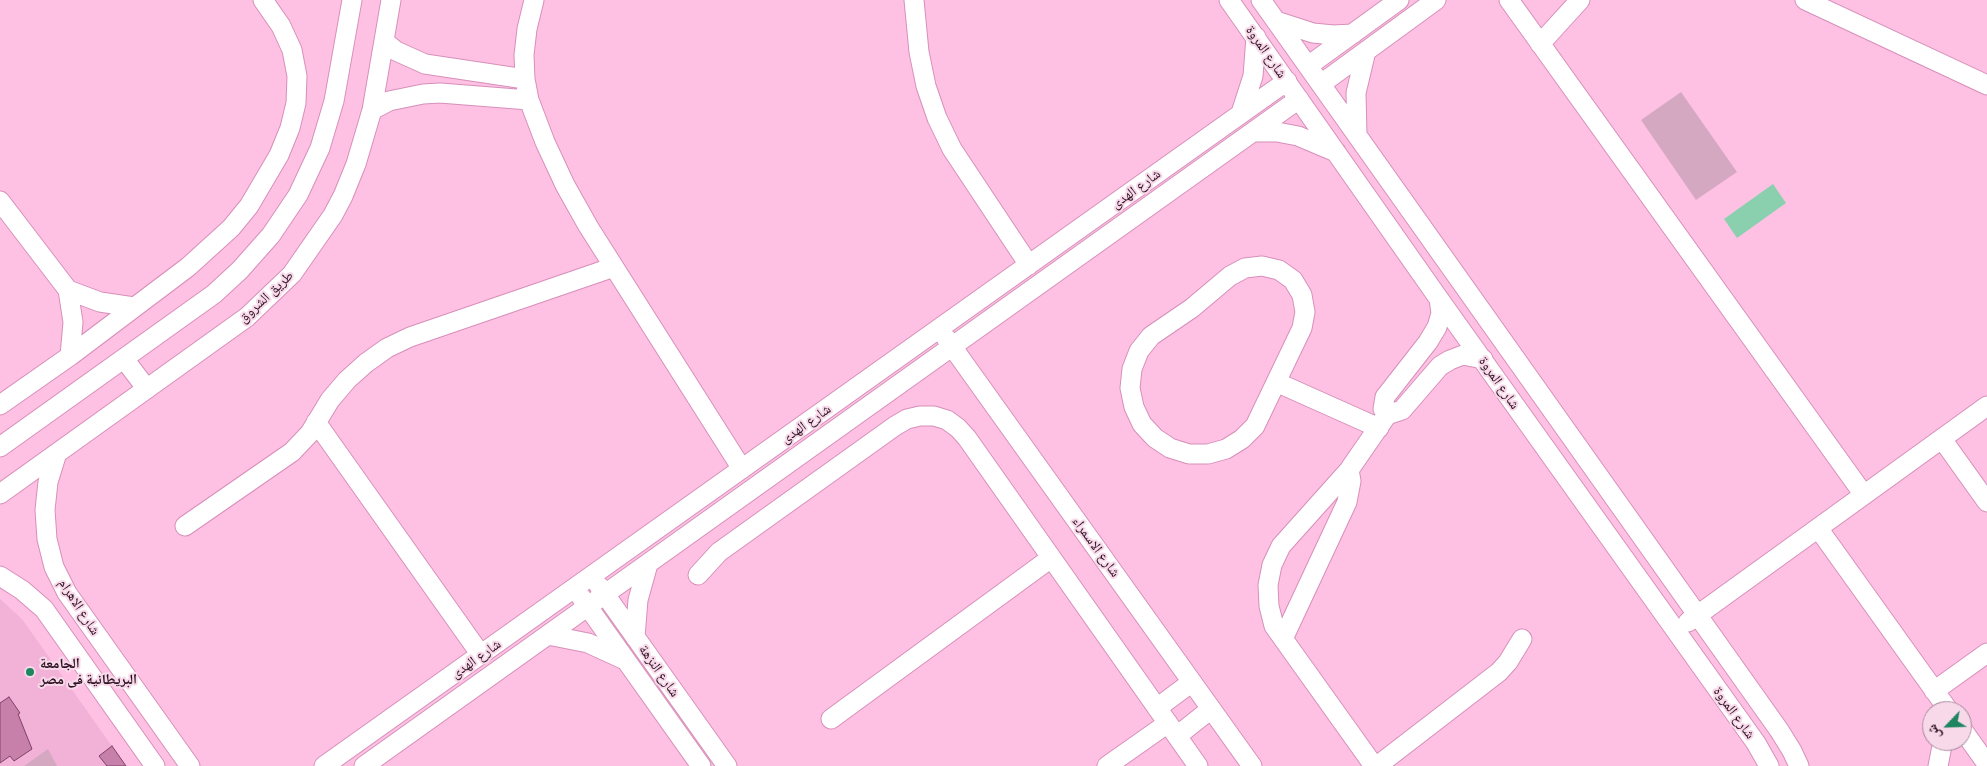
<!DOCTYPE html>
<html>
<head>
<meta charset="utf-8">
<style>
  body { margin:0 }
  #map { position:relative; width:1987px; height:766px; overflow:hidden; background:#fec1e4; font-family:Figtree,"Noto Naskh Arabic",sans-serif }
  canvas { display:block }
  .north { position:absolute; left:1922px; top:701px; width:50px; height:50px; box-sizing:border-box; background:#f8d9ea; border:1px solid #a6899a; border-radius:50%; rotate:246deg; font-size:14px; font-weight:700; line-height:20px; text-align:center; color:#2c1222 }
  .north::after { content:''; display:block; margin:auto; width:18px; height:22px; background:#1e8560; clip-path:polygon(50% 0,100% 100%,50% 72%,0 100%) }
</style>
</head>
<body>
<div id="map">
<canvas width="1987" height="766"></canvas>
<div class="north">ش</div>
</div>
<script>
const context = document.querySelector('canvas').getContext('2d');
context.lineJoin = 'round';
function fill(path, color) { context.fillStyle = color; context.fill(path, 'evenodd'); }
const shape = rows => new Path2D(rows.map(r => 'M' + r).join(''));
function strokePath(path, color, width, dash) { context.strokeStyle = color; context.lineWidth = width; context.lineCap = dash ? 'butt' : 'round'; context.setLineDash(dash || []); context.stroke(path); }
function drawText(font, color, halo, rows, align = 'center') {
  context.font = font + ' Figtree,"Noto Naskh Arabic",sans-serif'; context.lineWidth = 4; context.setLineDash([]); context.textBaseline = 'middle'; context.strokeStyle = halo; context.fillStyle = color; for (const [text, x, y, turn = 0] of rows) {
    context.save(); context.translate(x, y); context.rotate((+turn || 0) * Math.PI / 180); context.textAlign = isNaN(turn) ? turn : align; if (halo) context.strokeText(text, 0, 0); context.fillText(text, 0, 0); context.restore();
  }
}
fill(shape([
  [0,599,22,619,126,766,0,766]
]), '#f2b1d6');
fill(shape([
  [1681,92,1737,172,1696,200,1641,120],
  [48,749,57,766,24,766]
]), '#d5a8c1');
fill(shape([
  [1773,184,1786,203,1737,238,1724,219]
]), '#8ad0af');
const building = shape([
  [9,697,20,713,18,714,32,749,14,761,10,756,0,763,0,703,9,697],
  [112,746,126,766,107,766,99,756,112,746]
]);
fill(building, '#c780aa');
strokePath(building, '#804068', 1);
const minor = shape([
  [534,0,527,29,524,55,525,79,529,100,545,142,565,185,588,226,742,469],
  [914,0,919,52,926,86,937,118,952,149,1029,265],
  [1229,0,1439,299,1756,743,1769,766],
  [1261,0,1779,730,1792,751,1799,766],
  [1509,0,1864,495],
  [1805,0,1987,85],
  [1276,21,1313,33,1333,35,1353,34],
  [384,41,396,51,425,64,525,79],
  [1540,44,1580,0],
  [1308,66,1399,0],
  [1321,84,1436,0],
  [372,110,389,101,423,94,440,93,529,100],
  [1241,113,1253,76,1256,37],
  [1256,132,1277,132,1298,136,1336,152],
  [1357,134,1356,93,1366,51],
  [0,201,68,290,73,322,70,356],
  [1262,266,1279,270,1293,280,1302,295,1305,312,1302,328,1255,426,1242,439,1226,449,1208,454,1189,454,1170,448,1155,438,1142,424,1134,407,1130,388,1132,369,1139,351,1151,336,1192,308,1230,276,1245,268,1262,266],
  [68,290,100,302,134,307],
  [946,338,1252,766],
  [124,359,147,389],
  [1276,382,1379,428],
  [0,405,70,356,188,267,231,228,249,206,279,155,290,128,296,103,297,76,292,50,281,26,263,0],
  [1387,415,1383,409,1385,397,1428,342,1437,327,1441,313,1439,299],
  [316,422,481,655],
  [1942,439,1987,502],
  [0,447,214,294,240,270,271,235,298,195,320,148,334,101,352,0],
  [57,453,48,482,45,510,47,539,54,567,67,593,190,766],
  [0,494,247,317,292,274,333,215,343,196,356,164,372,110,391,0],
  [185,526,292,452,310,433,330,400,347,380,366,363,387,348,410,337,614,267],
  [1818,528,1949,711],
  [698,575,719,552,895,426,907,419,920,416,934,416,947,420,958,428,967,438,1198,766],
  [0,576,22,590,44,609,155,766],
  [599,586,727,766],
  [581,597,701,766],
  [1688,622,1987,406],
  [548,635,588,643,623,659],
  [635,637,638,600,648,564],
  [1283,639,1347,502,1351,481,1349,470],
  [1934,691,1987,653],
  [1157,708,1192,682],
  [831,719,1051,558],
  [1962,729,1987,764],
  [1177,736,1211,709],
  [324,766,1287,81],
  [364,766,1299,99],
  [1107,766,1168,723],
  [1374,766,1274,626,1269,606,1268,585,1272,565,1281,546,1349,470,1387,415,1402,410,1440,366,1450,360,1463,355,1483,359],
  [1377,766,1499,672,1508,662,1522,639],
  [1938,766,1943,741]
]);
strokePath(minor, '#d78fb9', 21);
strokePath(minor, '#fff', 19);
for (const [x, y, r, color] of [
  [30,672,5,"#1e8560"]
]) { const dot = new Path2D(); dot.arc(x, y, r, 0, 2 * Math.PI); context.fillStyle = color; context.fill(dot); strokePath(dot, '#f8d9ea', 2); }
drawText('14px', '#2c1222', '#f8d9ea', [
  ["شارع المروة",1266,52,55],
  ["شارع الهدى",1136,189,-36],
  ["طريق الشروق",266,297,-43],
  ["شارع المروة",1499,383,55],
  ["شارع الهدى",806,424,-35],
  ["شارع الاسمراء",1096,547,54],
  ["شارع الاهرام",79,607,57],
  ["شارع الهدى",476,659,-35],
  ["شارع النزهة",659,671,55],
  ["شارع المروة",1734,713,54]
]);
drawText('bold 14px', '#2c1222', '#f8d9ea', [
  ["الجامعة",40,664],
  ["البريطانية فى مصر",40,680]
], 'left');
</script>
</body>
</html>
